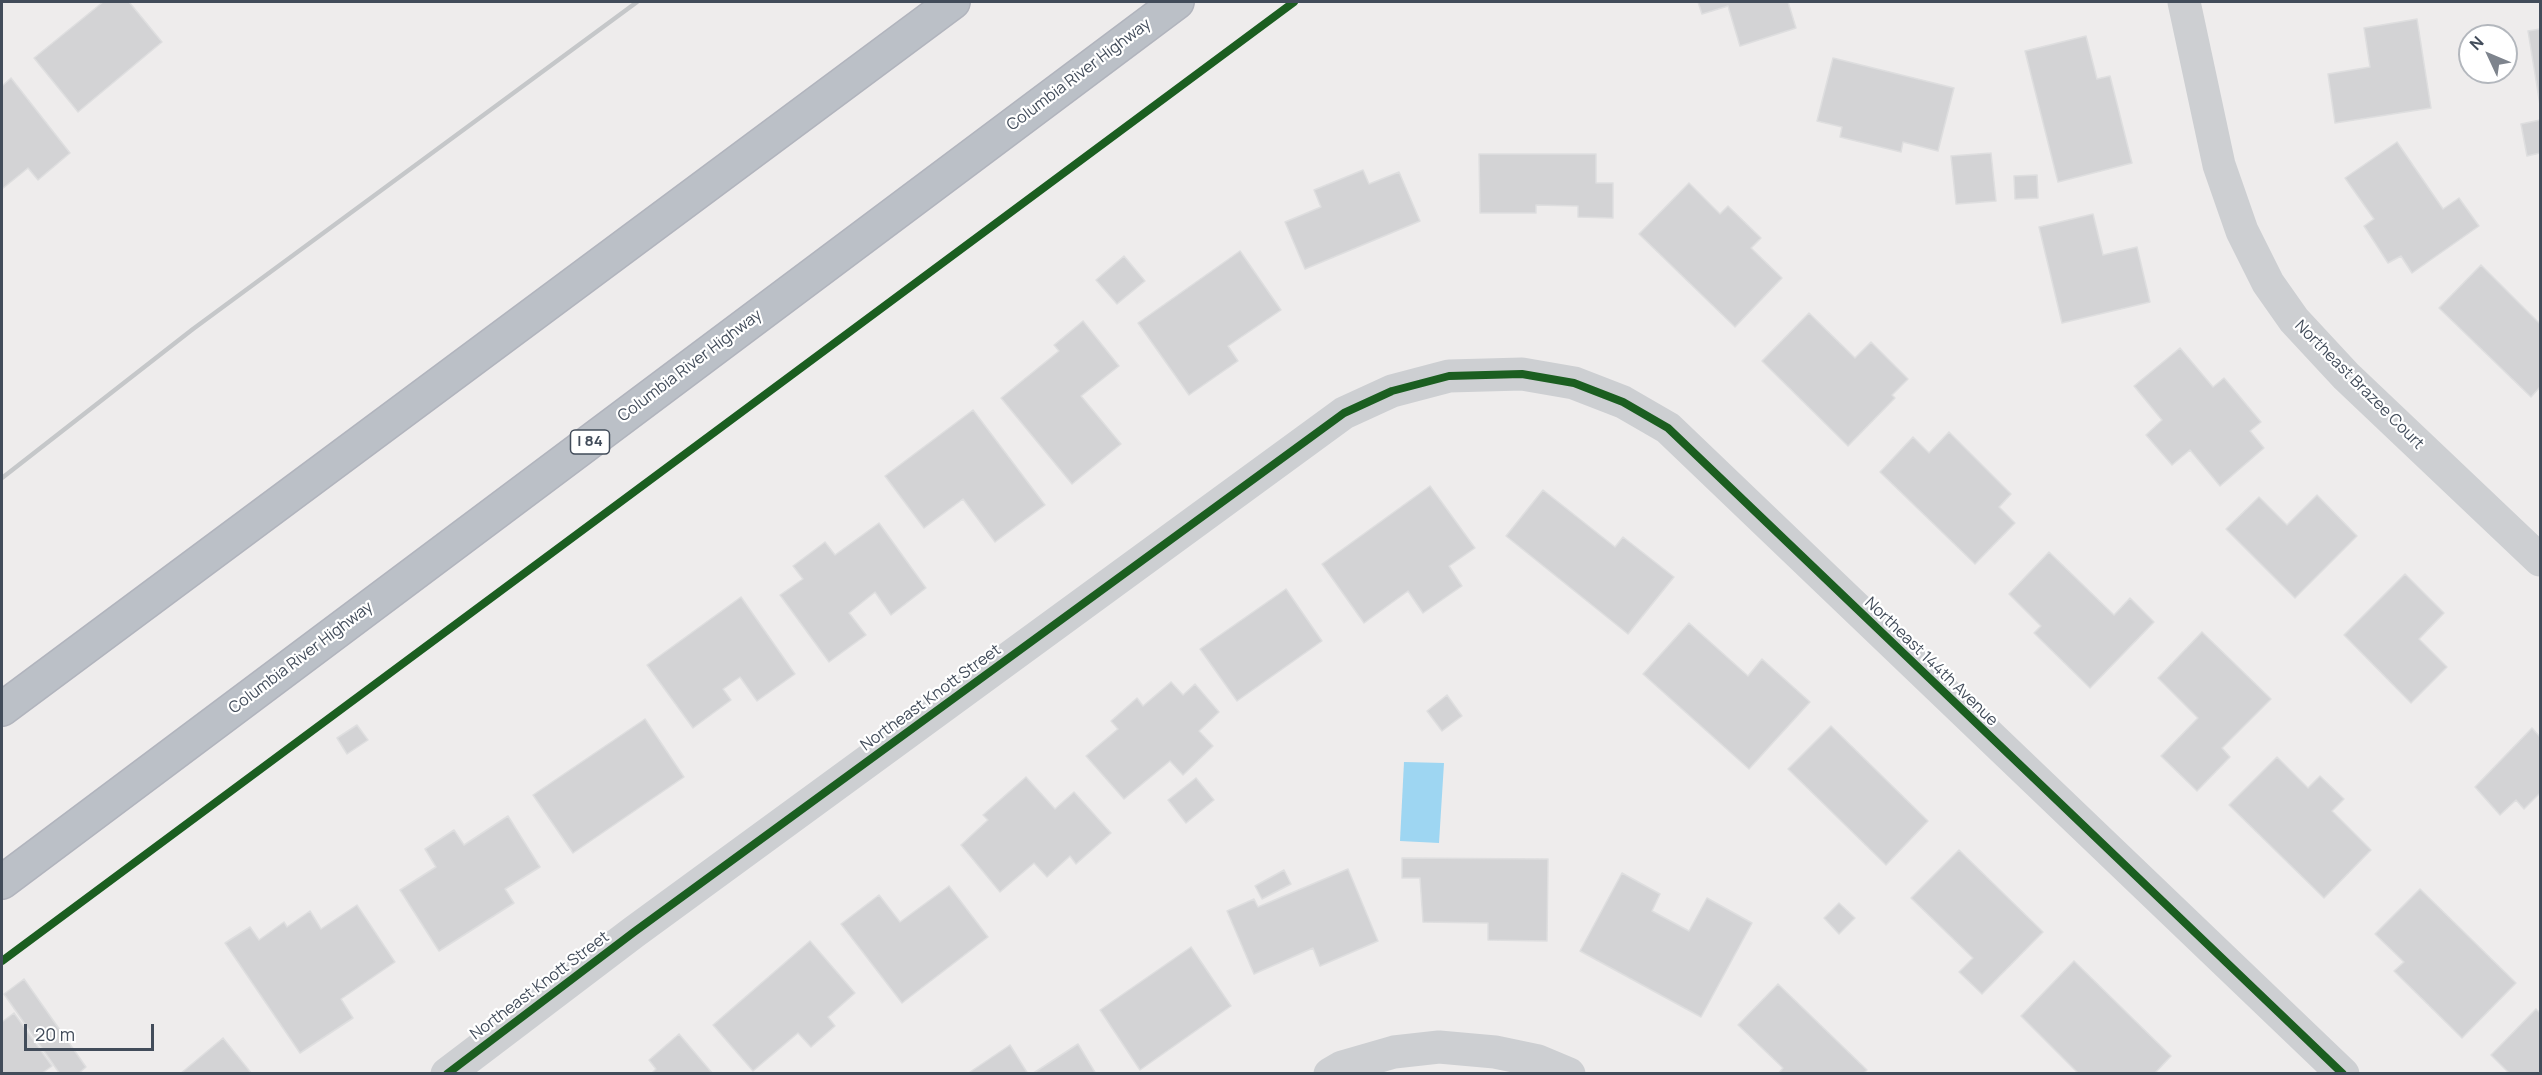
<!DOCTYPE html>
<html>
<head>
<meta charset="utf-8">
<style>
  body { margin:0 }
  #map { position:relative; width:2542px; height:1075px; overflow:hidden; background:#eeecec; font-family:Manrope,sans-serif }
  canvas { display:block }
  .frame { position:absolute; inset:0; border:3px solid #424c5a; pointer-events:none }
  .north { position:absolute; left:2458px; top:24px; width:60px; height:60px; box-sizing:border-box; background:#fff; border:2px solid #b3b7bd; border-radius:50%; rotate:314deg; font-size:16px; font-weight:700; line-height:24px; text-align:center; color:#424c5a }
  .north::after { content:''; display:block; margin:auto; width:21px; height:27px; background:#7e848d; clip-path:polygon(50% 0,100% 100%,50% 72%,0 100%) }
  .scale { position:absolute; left:24px; top:1024px; width:130px; height:27px; box-sizing:border-box; border:3px solid #424c5a; border-top:0; padding-left:8px; font-size:18px; line-height:21px; white-space:nowrap; color:#424c5a; -webkit-text-stroke:4px #fff; paint-order:stroke }
</style>
</head>
<body>
<div id="map">
<canvas width="2542" height="1075"></canvas>
<div class="frame"></div>
<div class="north">N</div>
<div class="scale">20 m</div>
</div>
<script>
const context = document.querySelector('canvas').getContext('2d');
context.lineJoin = 'round';
function fill(path, color) { context.fillStyle = color; context.fill(path, 'evenodd'); }
const shape = rows => new Path2D(rows.map(r => 'M' + r).join(''));
function strokePath(path, color, width, dash) { context.strokeStyle = color; context.lineWidth = width; context.lineCap = dash ? 'butt' : 'round'; context.setLineDash(dash || []); context.stroke(path); }
function drawText(font, color, halo, rows, align = 'center') {
  context.font = font + ' Manrope,sans-serif'; context.lineWidth = 4.5; context.setLineDash([]); context.textBaseline = 'middle'; context.strokeStyle = halo; context.fillStyle = color; for (const [text, x, y, turn = 0] of rows) {
    context.save(); context.translate(x, y); context.rotate((+turn || 0) * Math.PI / 180); context.textAlign = isNaN(turn) ? turn : align; if (halo) context.strokeText(text, 0, 0); context.fillText(text, 0, 0); context.restore();
  }
}
fill(shape([
  [1404,762,1444,763,1439,843,1400,841]
]), '#9ed6f2');
const building = shape([
  [103,2,129,2,162,42,78,112,34,58,103,2],
  [1698,2,1788,2,1796,28,1740,46,1728,6,1702,14,1698,2],
  [2417,19,2431,108,2335,123,2328,74,2370,67,2364,28,2417,19],
  [2540,29,2540,105,2528,31,2540,29],
  [2086,36,2097,79,2110,76,2132,163,2058,182,2025,51,2086,36],
  [1833,58,1954,88,1938,151,1903,142,1901,152,1840,137,1842,127,1817,121,1833,58],
  [11,78,70,153,38,180,28,168,2,189,2,86,11,78],
  [2540,120,2540,153,2527,156,2521,124,2540,120],
  [2397,142,2443,209,2459,198,2479,226,2412,273,2401,256,2388,263,2364,226,2374,219,2345,178,2397,142],
  [1991,153,1996,201,1956,204,1951,156,1991,153],
  [1479,154,1596,154,1596,183,1613,183,1613,218,1578,217,1578,206,1536,205,1536,213,1480,213,1479,154],
  [1363,170,1369,184,1399,172,1420,221,1305,269,1285,222,1321,207,1314,190,1363,170],
  [2037,175,2038,198,2015,199,2014,176,2037,175],
  [1689,183,1720,214,1728,206,1761,238,1751,248,1782,278,1735,327,1639,234,1689,183],
  [2093,214,2103,255,2137,247,2150,302,2062,323,2039,227,2093,214],
  [1240,251,1281,310,1228,346,1238,361,1189,395,1138,323,1240,251],
  [1124,256,1145,281,1117,304,1096,280,1124,256],
  [2481,265,2540,324,2540,387,2531,397,2439,308,2481,265],
  [1809,313,1855,358,1871,342,1908,379,1892,395,1895,398,1848,446,1762,361,1809,313],
  [1083,321,1119,366,1081,396,1121,444,1072,484,1001,398,1059,351,1054,345,1083,321],
  [2180,348,2213,387,2224,378,2261,422,2250,431,2264,448,2220,486,2190,450,2172,465,2146,435,2162,420,2134,386,2180,348],
  [973,410,1045,505,995,542,963,499,924,528,885,476,973,410],
  [1949,432,2011,494,1999,507,2015,523,1975,564,1880,472,1913,437,1929,453,1949,432],
  [1430,486,1475,548,1449,566,1462,586,1423,613,1408,591,1364,623,1322,564,1430,486],
  [1543,490,1615,547,1623,537,1674,577,1628,634,1506,536,1543,490],
  [2317,495,2357,536,2295,598,2226,529,2259,497,2287,525,2317,495],
  [879,523,926,588,891,615,875,592,849,613,866,635,829,662,780,595,803,579,793,566,825,542,835,555,879,523],
  [2049,552,2114,615,2130,598,2154,622,2090,688,2034,633,2041,626,2009,594,2049,552],
  [2405,574,2444,613,2419,639,2447,667,2411,703,2344,635,2405,574],
  [1286,589,1322,641,1237,701,1200,649,1286,589],
  [741,597,795,674,757,701,740,677,723,689,731,700,693,728,647,665,741,597],
  [1689,623,1748,676,1762,659,1810,702,1749,769,1643,674,1689,623],
  [2202,632,2271,699,2222,748,2230,757,2197,791,2161,756,2198,718,2158,678,2202,632],
  [1171,682,1183,695,1195,684,1219,712,1199,731,1213,746,1183,775,1170,761,1124,799,1086,756,1118,729,1111,721,1137,698,1143,706,1171,682],
  [1447,695,1462,716,1442,731,1427,711,1447,695],
  [645,719,684,777,573,853,533,795,645,719],
  [357,725,368,740,347,754,337,738,357,725],
  [1831,726,1928,821,1886,865,1788,769,1831,726],
  [2532,728,2540,737,2540,793,2524,809,2516,800,2500,815,2475,787,2532,728],
  [2277,757,2308,788,2320,776,2344,799,2332,811,2371,850,2324,898,2229,805,2277,757],
  [1026,777,1055,809,1074,792,1111,833,1076,864,1070,856,1047,877,1034,863,1000,892,961,845,988,820,983,815,1026,777],
  [1196,778,1214,800,1186,823,1168,800,1196,778],
  [508,816,540,867,505,889,514,903,439,951,400,890,436,867,425,849,454,830,464,845,508,816],
  [1959,850,2043,932,1982,994,1959,972,1973,958,1911,898,1959,850],
  [1402,858,1548,859,1547,941,1488,940,1488,923,1423,922,1420,878,1402,878,1402,858],
  [1348,869,1378,941,1320,966,1313,948,1254,974,1227,911,1254,899,1258,907,1348,869],
  [1284,870,1291,884,1262,899,1255,886,1284,870],
  [1622,873,1660,894,1652,911,1689,931,1707,898,1752,923,1701,1017,1580,951,1622,873],
  [949,886,988,937,902,1003,841,924,879,895,900,922,949,886],
  [2420,889,2516,983,2462,1038,2394,971,2404,962,2375,934,2420,889],
  [1839,903,1855,918,1839,934,1824,918,1839,903],
  [357,905,395,962,341,999,353,1018,300,1053,225,943,250,927,259,940,284,922,287,927,310,911,321,929,357,905],
  [810,941,855,993,828,1017,835,1026,811,1047,798,1033,753,1071,713,1025,810,941],
  [1191,947,1231,1006,1140,1070,1100,1010,1191,947],
  [2074,961,2171,1056,2154,1074,2079,1074,2021,1016,2074,961],
  [24,979,86,1067,78,1074,60,1074,4,994,24,979],
  [1778,984,1867,1070,1863,1074,1778,1074,1783,1068,1738,1025,1778,984],
  [2536,1009,2540,1013,2540,1074,2510,1074,2491,1055,2536,1009],
  [14,1013,52,1066,41,1074,2,1074,2,1022,14,1013],
  [679,1034,713,1074,651,1074,656,1069,649,1060,679,1034],
  [223,1038,252,1074,180,1074,223,1038],
  [1078,1044,1096,1074,1032,1074,1078,1044],
  [1010,1045,1028,1074,967,1074,1010,1045]
]);
fill(building, '#d3d3d5');
strokePath(building, '#dededf', 1.5);
const highway = shape([
  [2,709,953,2],
  [2,882,1177,2]
]);
strokePath(highway, '#b1b4bd', 36);
strokePath(shape([
  [2184,2,2219,165,2242,231,2268,283,2294,320,2346,376,2540,560],
  [447,1074,634,932,1344,413,1392,391,1449,376,1522,374,1574,383,1623,402,1668,428,2343,1074],
  [1330,1074,1342,1067,1394,1052,1439,1047,1495,1052,1538,1061,1569,1074]
]), '#cdcfd2', 33);
strokePath(highway, '#bbc0c7', 33);
strokePath(shape([
  [2,478,193,329,637,2]
]), '#c5c7c9', 4.5);
strokePath(shape([
  [2,961,1294,2],
  [447,1074,634,932,1344,413,1392,391,1449,376,1522,374,1574,383,1623,402,1668,428,2343,1074]
]), '#1b5e20', 8);
for (const [x, y, w] of [
  [590,442,39]
]) { const box = new Path2D(); box.roundRect(x - w / 2, y - 12, w, 24, 4.5); context.fillStyle = '#fff'; context.fill(box); strokePath(box, '#424c5a', 1.5); }
drawText('bold 15px', '#424c5a', null, [
  ["I 84",590,442]
]);
drawText('16px', '#424c5a', '#fff', [
  ["Columbia River Highway",1079,75,-37],
  ["Columbia River Highway",690,366,-37],
  ["Northeast Brazee Court",2359,385,45],
  ["Columbia River Highway",301,658,-37],
  ["Northeast 144th Avenue",1931,662,44],
  ["Northeast Knott Street",931,698,-36],
  ["Northeast Knott Street",540,986,-37]
]);
</script>
</body>
</html>
